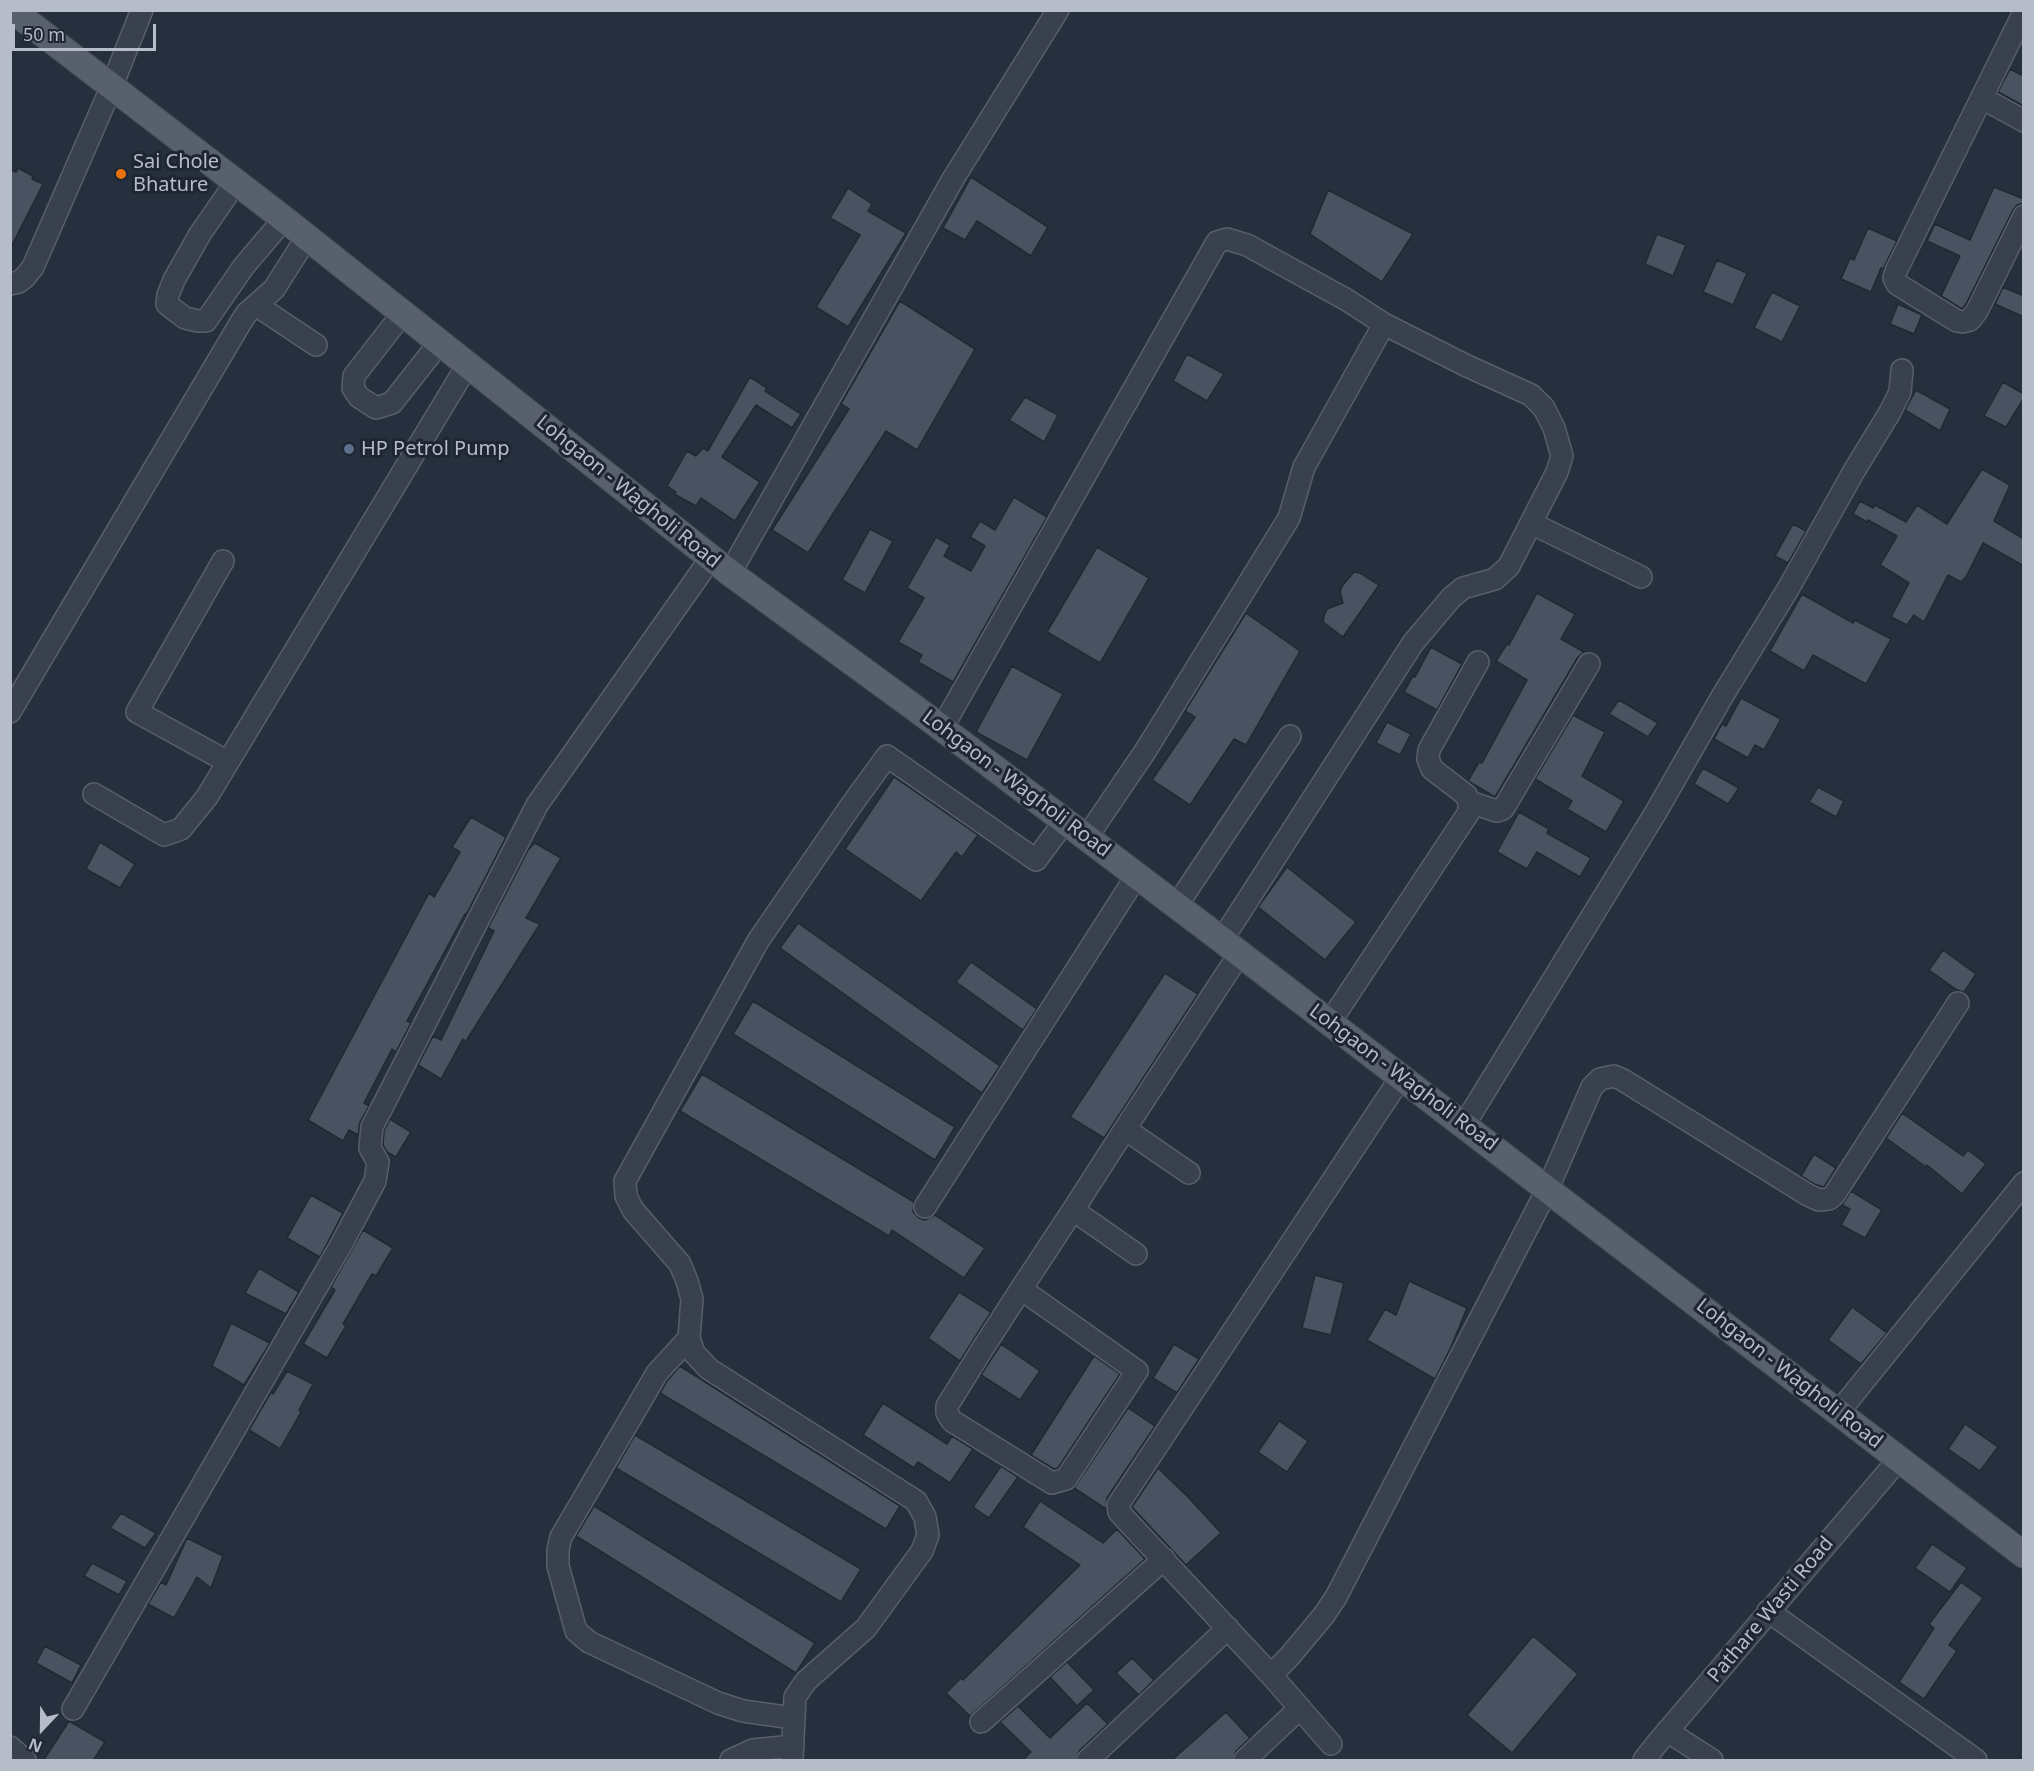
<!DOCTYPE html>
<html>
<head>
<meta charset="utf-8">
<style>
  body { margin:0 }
  #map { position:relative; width:2034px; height:1771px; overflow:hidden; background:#262f3d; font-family:"Noto Sans",sans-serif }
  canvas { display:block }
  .frame { position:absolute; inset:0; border:12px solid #b6bcc8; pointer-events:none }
  .north { position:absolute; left:12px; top:1699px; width:60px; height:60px; -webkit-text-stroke:4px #1f2633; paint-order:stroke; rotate:202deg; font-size:16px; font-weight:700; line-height:24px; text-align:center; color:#b6bcc8 }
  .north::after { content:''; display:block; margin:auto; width:21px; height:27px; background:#b6bcc8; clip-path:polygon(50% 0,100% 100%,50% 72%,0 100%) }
  .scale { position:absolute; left:12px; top:24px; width:144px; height:27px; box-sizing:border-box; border:3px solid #b6bcc8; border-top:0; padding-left:8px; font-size:18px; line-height:21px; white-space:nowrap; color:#b6bcc8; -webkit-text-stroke:4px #1f2633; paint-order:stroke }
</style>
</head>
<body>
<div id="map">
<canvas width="2034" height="1771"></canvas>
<div class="frame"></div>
<div class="north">N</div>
<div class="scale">50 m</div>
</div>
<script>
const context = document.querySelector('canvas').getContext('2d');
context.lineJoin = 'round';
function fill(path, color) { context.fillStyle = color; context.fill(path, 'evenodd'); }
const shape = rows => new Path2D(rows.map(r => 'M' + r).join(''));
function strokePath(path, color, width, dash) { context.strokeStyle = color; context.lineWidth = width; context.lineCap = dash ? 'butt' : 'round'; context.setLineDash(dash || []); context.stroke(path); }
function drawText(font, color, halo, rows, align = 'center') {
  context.font = font + ' "Noto Sans",sans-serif'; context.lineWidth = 6; context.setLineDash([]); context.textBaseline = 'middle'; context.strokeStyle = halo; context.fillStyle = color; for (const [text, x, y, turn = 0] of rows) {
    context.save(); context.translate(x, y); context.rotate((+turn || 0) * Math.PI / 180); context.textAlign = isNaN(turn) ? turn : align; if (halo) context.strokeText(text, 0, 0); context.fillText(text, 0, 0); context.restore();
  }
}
const building = shape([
  [2010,69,2024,76,2024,106,1998,92,2010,69],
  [18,168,33,176,32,179,43,184,10,249,10,170,16,172,18,168],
  [971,177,1048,227,1031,256,977,221,965,240,943,228,971,177],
  [1994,187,2024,199,2024,203,2017,205,2013,210,1966,304,1962,309,1941,296,1960,256,1927,241,1935,224,1970,240,1994,187],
  [848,188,872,204,868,211,906,233,848,327,816,307,860,235,830,218,848,188],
  [1328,190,1413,234,1382,282,1310,234,1328,190],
  [1868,228,1897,241,1883,269,1881,268,1871,292,1841,279,1850,258,1854,260,1868,228],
  [1657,234,1686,245,1673,276,1645,264,1657,234],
  [1717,260,1747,273,1733,305,1703,292,1717,260],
  [2003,287,2024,296,2024,317,1995,304,2003,287],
  [1772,292,1800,306,1782,342,1754,328,1772,292],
  [900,301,975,349,917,450,886,431,808,553,772,530,849,409,841,404,900,301],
  [1898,304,1922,315,1914,334,1890,324,1898,304],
  [1187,354,1224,374,1207,401,1173,381,1187,354],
  [750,377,767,388,765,391,801,414,792,428,756,405,722,457,760,482,735,521,701,498,696,506,674,494,676,492,667,486,687,451,696,456,703,448,708,451,750,377],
  [2003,382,2024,394,2024,398,2006,427,1984,416,2003,382],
  [1916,390,1950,409,1940,431,1905,410,1916,390],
  [1025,397,1058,415,1044,442,1009,420,1025,397],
  [1982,469,2010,485,1994,521,2024,539,2024,566,1983,543,1966,577,1961,582,1948,575,1924,622,1914,615,1907,625,1891,617,1909,583,1880,565,1897,536,1868,520,1867,522,1853,514,1860,501,1873,508,1875,505,1906,522,1917,505,1947,524,1982,469],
  [1014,497,1047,517,953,682,918,662,922,655,898,642,924,598,907,588,936,537,950,545,944,556,971,571,985,546,970,537,980,521,995,530,1014,497],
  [1793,524,1806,531,1788,563,1775,556,1793,524],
  [870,529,893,541,865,593,842,580,870,529],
  [1097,547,1149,578,1100,663,1047,632,1097,547],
  [1354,572,1360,573,1379,585,1343,637,1323,622,1324,616,1327,609,1343,603,1340,592,1342,586,1354,572],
  [1537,593,1575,614,1561,639,1584,652,1578,657,1495,797,1468,781,1479,762,1482,763,1527,680,1496,661,1507,644,1509,645,1537,593],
  [1802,594,1853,623,1855,620,1891,639,1866,684,1813,655,1804,671,1770,651,1802,594],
  [1246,613,1300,651,1246,745,1234,739,1190,805,1152,780,1195,717,1185,711,1246,613],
  [1431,647,1462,664,1437,710,1404,692,1413,676,1415,677,1431,647],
  [1012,666,1063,694,1027,760,976,732,1012,666],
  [1741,698,1781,719,1764,750,1755,745,1748,758,1714,739,1722,724,1726,726,1741,698],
  [1619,700,1658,723,1648,737,1609,714,1619,700],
  [1573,715,1605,732,1582,776,1624,801,1606,832,1567,809,1572,801,1535,779,1573,715],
  [1387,722,1411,734,1400,755,1376,743,1387,722],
  [1703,768,1739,788,1728,804,1694,784,1703,768],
  [894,777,978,835,962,857,956,852,921,901,845,849,894,777],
  [1818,787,1844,801,1836,817,1809,802,1818,787],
  [1519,812,1549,829,1547,833,1591,858,1580,877,1537,852,1527,869,1497,852,1519,812],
  [471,817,506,837,466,915,465,914,407,1021,411,1023,396,1052,392,1049,364,1103,369,1106,360,1122,358,1135,349,1130,343,1141,308,1120,429,893,434,897,460,852,452,847,471,817],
  [100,842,135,864,120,888,86,869,100,842],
  [535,843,561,858,526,918,540,924,466,1041,463,1039,441,1079,418,1065,433,1036,441,1040,494,931,488,928,528,850,535,843],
  [1287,867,1356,922,1325,960,1258,907,1287,867],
  [798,923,1000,1066,982,1093,780,948,798,923],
  [1943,950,1976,974,1964,992,1957,990,1929,970,1943,950],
  [971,962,1037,1009,1023,1030,956,982,971,962],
  [1165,973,1198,994,1104,1138,1070,1117,1165,973],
  [753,1001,955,1127,935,1160,733,1034,753,1001],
  [702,1074,914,1202,913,1212,919,1218,925,1220,935,1215,985,1248,964,1278,892,1230,889,1236,680,1111,702,1074],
  [1902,1113,1963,1156,1968,1150,1986,1164,1962,1194,1927,1165,1926,1167,1886,1138,1902,1113],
  [390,1119,411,1132,396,1157,387,1152,383,1145,384,1131,390,1119],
  [1814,1154,1836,1168,1824,1187,1814,1184,1801,1176,1814,1154],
  [1851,1191,1882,1210,1865,1238,1841,1225,1850,1209,1842,1205,1851,1191],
  [311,1195,343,1213,320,1257,287,1238,311,1195],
  [363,1230,393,1248,376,1276,372,1274,343,1324,346,1326,327,1358,303,1344,335,1290,331,1287,363,1230],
  [259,1268,299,1292,286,1314,245,1293,259,1268],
  [1315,1275,1344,1283,1331,1335,1302,1328,1315,1275],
  [1409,1281,1467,1308,1451,1347,1435,1379,1367,1340,1385,1309,1396,1315,1409,1281],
  [959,1292,991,1312,960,1361,928,1338,959,1292],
  [1852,1307,1887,1333,1861,1364,1828,1340,1852,1307],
  [231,1323,270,1343,244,1385,212,1366,231,1323],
  [1001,1344,1040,1371,1020,1400,981,1375,1001,1344],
  [1174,1344,1199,1359,1177,1393,1153,1378,1174,1344],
  [1094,1356,1120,1374,1058,1468,1054,1469,1031,1455,1094,1356],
  [680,1366,900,1506,886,1529,660,1393,667,1381,680,1366],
  [287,1371,313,1384,299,1410,301,1412,280,1449,249,1430,271,1392,273,1394,287,1371],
  [883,1403,947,1444,952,1436,973,1449,950,1483,918,1462,914,1468,863,1435,883,1403],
  [1128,1408,1155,1426,1107,1498,1106,1509,1074,1488,1128,1408],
  [1279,1421,1308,1441,1287,1472,1258,1452,1279,1421],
  [1965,1424,1998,1447,1980,1471,1948,1449,1965,1424],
  [635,1435,861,1569,841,1602,616,1468,635,1435],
  [1001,1466,1018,1477,989,1518,973,1507,1001,1466],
  [1158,1468,1189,1498,1221,1533,1186,1565,1132,1507,1158,1468],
  [1040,1501,1103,1543,1117,1529,1145,1559,970,1716,946,1693,961,1678,963,1680,1080,1565,1023,1527,1040,1501],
  [594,1506,815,1643,796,1673,576,1536,594,1506],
  [121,1513,156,1533,145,1548,110,1528,121,1513],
  [187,1538,223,1556,211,1588,197,1577,174,1618,148,1604,161,1582,166,1585,187,1538],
  [1932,1544,1967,1568,1950,1592,1915,1568,1932,1544],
  [92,1563,127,1581,119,1595,84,1576,92,1563],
  [1961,1582,1983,1598,1949,1645,1957,1651,1924,1699,1899,1682,1934,1628,1929,1624,1961,1582],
  [1533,1636,1578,1674,1512,1753,1467,1715,1533,1636],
  [45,1646,81,1665,72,1683,36,1663,45,1646],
  [1132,1658,1154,1680,1139,1695,1116,1673,1132,1658],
  [1067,1662,1094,1690,1077,1706,1050,1677,1067,1662],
  [1087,1703,1108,1724,1079,1751,1076,1761,1022,1761,1031,1752,1000,1722,1018,1706,1050,1738,1087,1703],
  [1226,1712,1250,1738,1236,1751,1233,1761,1171,1761,1226,1712],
  [69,1721,105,1742,93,1761,43,1761,69,1721]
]);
fill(building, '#485261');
strokePath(building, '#212835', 1.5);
const minor = shape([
  [2024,12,1896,271,1894,278,1897,284,1957,321,1963,322,1970,320,1977,311,2024,216],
  [1982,98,2024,121],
  [236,182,200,234,174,280,168,295,167,304,173,309,185,318,198,321,206,321,244,266,284,219],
  [10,284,19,282,25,277,33,267,111,88,142,10],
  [256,305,316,345],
  [403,313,354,376,353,388,359,397,376,408,392,403,440,342],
  [1531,523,1641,577],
  [223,561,137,712,228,762],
  [730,573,953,179,1058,10],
  [10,712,241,322,247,313,274,289,307,237],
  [942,728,1217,242,1227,239,1247,245,1347,300,1384,324,1304,467,1289,518,1146,750,1087,837],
  [94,794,164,835,181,829,207,797,468,364],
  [1469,802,1497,811,1503,809,1589,664],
  [1177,905,1290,736],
  [1222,940,1413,643,1451,598,1463,588,1495,579,1509,566,1557,472,1562,456,1554,428,1544,408,1531,395,1465,365,1384,324],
  [1330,1022,1469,812,1469,802,1466,795,1432,769,1428,759,1429,750,1478,662],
  [1401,1077,1118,1505,1119,1512,1128,1522,1271,1675,1289,1657,1324,1615,1336,1597,1548,1188,1592,1087,1600,1079,1614,1076,1623,1080,1808,1195,1819,1200,1829,1199,1834,1195,1958,1003],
  [1464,1125,1656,812,1723,695,1788,589,1854,471,1890,412,1900,392,1902,370],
  [1125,1129,1189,1173],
  [925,1207,1137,875],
  [1073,1210,1136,1254],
  [1021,1289,1137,1371,1066,1479,1052,1483,952,1421,947,1413,947,1406,983,1348,1021,1289,1073,1210,1125,1129,1240,953],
  [689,1338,657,1373,561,1537,558,1550,558,1566,576,1631,589,1642,718,1703,743,1711,793,1718],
  [1838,1413,2024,1183],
  [1768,1611,1976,1760],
  [1271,1675,1331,1744],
  [73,1709,341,1245,375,1181,378,1162,370,1148,372,1127,537,805,711,558],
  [981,1722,1164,1559],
  [1667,1731,1712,1760],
  [10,1747,25,1760],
  [731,1760,753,1750,793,1746],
  [792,1760,795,1697,806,1681,866,1628,922,1551,928,1535,925,1517,916,1501,709,1369,694,1353,689,1338,692,1299,687,1281,680,1264,633,1210,626,1196,625,1181,758,941,850,807,887,756,1036,860,1065,821],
  [1088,1760,1228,1628],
  [1245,1760,1300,1708],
  [1644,1760,1659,1741,1899,1459]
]);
const major = shape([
  [12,10,284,219,730,573,923,714,1222,940,2024,1555]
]);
strokePath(minor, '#585f6b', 24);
strokePath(major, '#434a57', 28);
strokePath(minor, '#3a414e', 21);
strokePath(major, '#58606d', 26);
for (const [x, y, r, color] of [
  [121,174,6,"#e8710a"],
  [349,449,6,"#5c6f8a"]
]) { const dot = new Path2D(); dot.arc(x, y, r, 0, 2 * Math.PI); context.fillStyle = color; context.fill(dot); strokePath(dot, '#1f2633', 2); }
drawText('20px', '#b6bcc8', '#1f2633', [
  ["Sai Chole",133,162],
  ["Bhature",133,185],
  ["HP Petrol Pump",361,449]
], 'left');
drawText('20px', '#b6bcc8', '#1f2633', [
  ["Lohgaon - Wagholi Road",628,492,39],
  ["Lohgaon - Wagholi Road",1016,784,37],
  ["Lohgaon - Wagholi Road",1403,1078,37],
  ["Lohgaon - Wagholi Road",1789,1374,38],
  ["Pathare Wasti Road",1771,1610,-50]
]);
</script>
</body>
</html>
